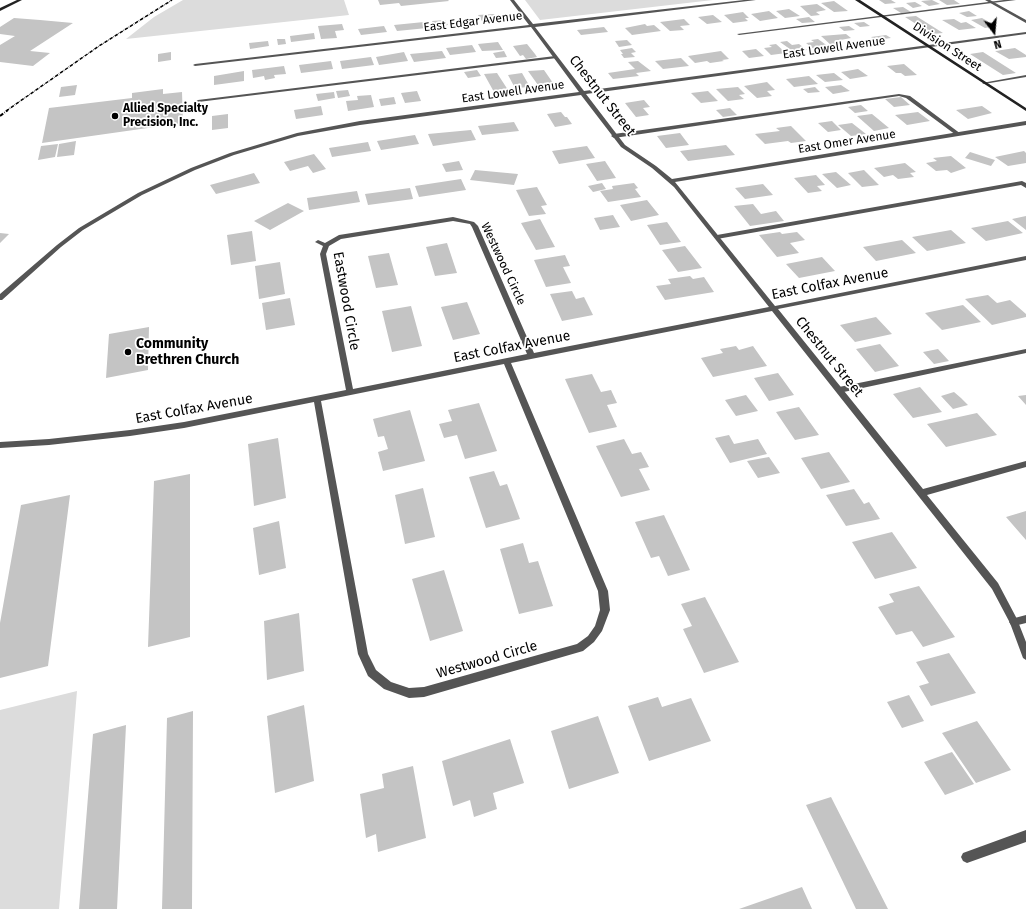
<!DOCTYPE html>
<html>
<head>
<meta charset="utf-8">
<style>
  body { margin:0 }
  #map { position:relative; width:1026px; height:909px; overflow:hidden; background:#fff; font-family:"Fira Sans",sans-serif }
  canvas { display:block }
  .north { position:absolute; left:974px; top:12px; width:40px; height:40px; -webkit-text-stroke:3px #fff; paint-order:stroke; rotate:164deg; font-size:11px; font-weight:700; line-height:16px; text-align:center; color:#000 }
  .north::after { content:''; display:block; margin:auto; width:14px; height:18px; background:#000; clip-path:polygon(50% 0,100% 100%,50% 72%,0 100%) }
</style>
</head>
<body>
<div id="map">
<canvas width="1026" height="909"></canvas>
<div class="north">N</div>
</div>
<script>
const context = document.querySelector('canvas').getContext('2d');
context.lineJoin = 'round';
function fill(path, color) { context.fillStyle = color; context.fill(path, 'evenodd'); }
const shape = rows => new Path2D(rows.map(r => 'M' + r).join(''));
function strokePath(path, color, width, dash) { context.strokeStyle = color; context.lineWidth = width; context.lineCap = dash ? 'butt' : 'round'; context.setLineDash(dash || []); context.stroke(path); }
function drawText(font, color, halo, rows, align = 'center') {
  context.font = font + ' "Fira Sans",sans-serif'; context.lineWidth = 3.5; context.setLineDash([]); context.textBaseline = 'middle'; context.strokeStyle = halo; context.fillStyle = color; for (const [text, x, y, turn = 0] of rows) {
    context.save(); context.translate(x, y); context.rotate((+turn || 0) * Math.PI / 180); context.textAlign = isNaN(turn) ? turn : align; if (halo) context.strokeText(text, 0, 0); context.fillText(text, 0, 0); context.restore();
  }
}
fill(shape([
  [183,0,344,0,349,15,126,39,154,17],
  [525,0,713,0,540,20],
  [77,691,59,909,0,909,0,710]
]), '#dcdcdc');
fill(shape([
  [378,0,448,0,449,1,401,6,399,3,380,5],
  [879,0,891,0,896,3,885,4],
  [932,0,940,4,929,6,921,1],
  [939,0,954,0,960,4,947,5],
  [834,1,848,11,834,12,821,3],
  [915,2,922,6,913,8,906,3],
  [817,4,826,10,816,12,820,15,811,16,800,6],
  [903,7,911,12,901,13,893,8],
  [789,9,800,16,785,18,776,11],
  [769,11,778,18,760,21,751,14],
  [969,11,977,16,967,17,959,13],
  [743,12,749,18,745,18,748,21,733,23,724,15],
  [494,14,498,20,482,21,478,15],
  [713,15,722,22,707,24,698,17],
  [916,16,943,33,932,34,905,17],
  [809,17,815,22,802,23,796,19],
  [14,18,40,20,73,23,30,51,50,53,33,66,0,62,0,45,15,36,0,34,0,27],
  [982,18,996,26,985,28,971,20],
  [684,19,690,25,680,26,684,30,670,31,660,22],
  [954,19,961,23,966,22,976,28,959,30,942,20],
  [445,20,448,25,435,27,432,21],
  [424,22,427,28,397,31,394,25],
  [864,22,870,26,860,27,854,23],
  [342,24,344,30,335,31,337,38,321,39,318,26],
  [645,24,647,26,654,25,661,31,632,35,625,28],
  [384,26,387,32,361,35,358,29],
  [849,26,855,30,844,31,839,27],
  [604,27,608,32,581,35,577,30],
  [314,33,315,39,291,42,290,36],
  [846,34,851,38,835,41,838,44,831,45,821,36],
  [886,35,891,38,876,40,871,37],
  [277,39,285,39,286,44,278,45],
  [818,39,829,47,814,49,806,43,814,42,811,40],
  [627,40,632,45,619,47,615,41],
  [268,41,269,46,250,49,249,43],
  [787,41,792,45,799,44,807,50,794,52,780,42],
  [498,42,503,50,482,51,478,44],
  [527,44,535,54,537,57,526,59,523,55,520,56,513,46],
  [776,44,786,53,771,55,764,48,772,47,769,45],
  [472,45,476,52,450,55,446,48],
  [632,48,636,52,631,53,635,57,624,58,621,54,623,54,620,50],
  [1015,48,1026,55,1026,57,1009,59,995,51],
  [756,49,764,56,749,58,742,51],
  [442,51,446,58,414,62,410,54],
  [504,51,507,57,496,58,493,53],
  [721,51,729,59,722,60,724,61,710,63,707,61,695,63,688,56],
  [171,52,171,60,158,62,158,54],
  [404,52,408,61,379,65,376,57],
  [983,52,1016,73,1003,75,970,54],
  [371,57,374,65,342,69,340,61],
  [681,58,689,66,663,69,655,61],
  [331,61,333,69,301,73,299,65],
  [638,61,651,71,636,73,639,76,613,79,608,73,635,69,628,62],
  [904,64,917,75,905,76,901,73,896,73,887,66],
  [284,66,286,74,274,75,275,78,265,80,264,76,253,78,252,70],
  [858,69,868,76,850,79,841,72],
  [477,70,481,76,468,78,464,72],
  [544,70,553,83,538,85,528,71],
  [244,71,244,81,214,85,214,76],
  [497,73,508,90,494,92,484,74],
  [522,73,530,87,515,88,508,75],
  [834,73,843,80,825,82,816,75],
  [809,76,818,84,794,87,786,79],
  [767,82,775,90,767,91,772,96,757,98,744,86],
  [77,85,75,95,59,97,61,87],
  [841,85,850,91,833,94,825,87],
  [738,87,745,94,739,95,744,99,728,101,716,89],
  [815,87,820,92,808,93,803,89],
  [163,89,163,94,182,92,183,123,42,143,49,108,132,98,132,93],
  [348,90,350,96,338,98,336,91],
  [417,91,421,101,405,103,401,93],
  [708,91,718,101,701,103,691,93],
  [334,92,335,98,318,101,316,94],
  [371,95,374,107,348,111,346,101,358,100,357,96],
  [394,97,396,104,381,106,379,99],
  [901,97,910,105,894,107,885,99],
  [644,100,650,107,643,108,649,115,636,117,625,103],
  [861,105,868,111,855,113,848,107],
  [321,106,323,115,296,119,294,110],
  [982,106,992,113,968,119,956,110],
  [730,108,737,115,723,117,716,110],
  [561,112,565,117,567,117,572,124,555,127,547,114],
  [918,112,930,121,907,125,895,115],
  [228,114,228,128,212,130,212,116],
  [872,114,889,128,874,131,857,116],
  [832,121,841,130,828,132,818,123],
  [514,122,519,131,482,135,478,126],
  [852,123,866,134,851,136,838,125],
  [791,126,806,141,791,143,788,141,765,144,755,134,780,131,776,128],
  [471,130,476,140,433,146,428,134],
  [680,133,689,145,666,148,657,136],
  [415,135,419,144,381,150,377,141],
  [76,141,74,155,57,157,59,144],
  [368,142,371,151,332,157,329,148],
  [58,144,55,157,38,160,41,146],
  [726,145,735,155,688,161,680,151],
  [587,146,595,158,559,164,552,151],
  [1024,151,1026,153,1026,163,1008,166,995,157],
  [970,152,995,160,991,166,965,158],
  [314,154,326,169,313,173,308,166,290,171,284,162],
  [951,156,966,168,951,173,947,170,936,171,926,163,937,161,933,158],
  [459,161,463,170,446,172,442,164],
  [605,161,616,178,597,181,586,164],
  [905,163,916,172,910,173,914,177,898,179,893,175,884,177,874,168],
  [475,170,518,174,514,185,470,180],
  [864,170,879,185,862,187,848,173],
  [836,172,851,185,837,188,822,174],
  [254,173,260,183,216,194,210,185],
  [816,175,825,185,817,186,822,191,808,193,794,178],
  [461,179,466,190,419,197,415,186],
  [602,183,606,189,593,192,588,186],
  [634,183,638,188,635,189,641,197,608,202,600,191,613,189,612,186],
  [763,184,773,195,745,199,735,188],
  [537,187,547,205,541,206,546,214,529,216,516,190],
  [410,188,413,199,368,205,365,194],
  [357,191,360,202,309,210,307,198],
  [647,200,659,215,631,221,620,205],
  [288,203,304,211,270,230,254,221],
  [753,204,761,214,776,211,784,221,750,226,734,206],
  [613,215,620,227,600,230,594,218],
  [1026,216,1026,230,1012,219],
  [540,219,555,247,536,250,521,223],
  [1008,221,1023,233,986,241,971,228],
  [667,222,681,242,660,245,647,225],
  [951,230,966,243,927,251,912,237],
  [252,231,256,261,231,265,227,235],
  [780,232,782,234,797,232,805,240,790,243,799,253,777,257,759,235],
  [0,233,9,234,0,243],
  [902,240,916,253,876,261,863,247],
  [447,243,457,273,435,276,426,247],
  [685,246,702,268,678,272,662,250],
  [389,253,398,285,376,288,368,256],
  [565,255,570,266,563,267,571,283,546,287,534,260],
  [822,257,835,271,799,278,786,264],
  [280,262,285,294,259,299,255,266],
  [690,276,693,279,704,277,714,292,665,300,656,286,671,284,668,279],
  [572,291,576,299,584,297,593,315,562,321,550,294],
  [988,295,997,303,1010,300,1026,314,1026,317,992,325,965,299],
  [290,298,295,325,266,330,262,303],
  [467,302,480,334,453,340,441,307],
  [963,305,981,322,942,330,925,313],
  [411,306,422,346,392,352,382,311],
  [876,317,892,334,855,342,840,325],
  [149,327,148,370,106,378,109,334],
  [880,344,899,366,875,372,856,349],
  [736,346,739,350,753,346,767,366,713,377,701,358,723,353,720,349],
  [938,349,949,361,934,364,923,352],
  [778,373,794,395,769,401,754,378],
  [592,374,601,392,611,390,617,403,607,405,617,427,589,433,565,379],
  [920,387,942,412,913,418,893,394],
  [954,392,961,398,968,405,953,409,941,396],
  [746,395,758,411,736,416,725,400],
  [1026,395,1026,405,1018,396],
  [479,403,497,451,465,459,457,435,444,438,439,424,452,421,448,410],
  [799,407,819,435,795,440,776,412],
  [410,410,425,461,383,471,378,452,388,449,384,436,378,437,373,419],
  [977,413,997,435,946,447,927,424],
  [729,435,734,444,758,439,767,454,730,463,715,438],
  [278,438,286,498,254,506,248,444],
  [624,439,632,454,641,452,649,467,639,469,650,490,621,497,596,446],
  [829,452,850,482,821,489,801,458],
  [769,457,780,473,758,478,747,461],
  [494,471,500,486,507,484,520,519,486,528,469,477],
  [190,474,190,637,148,647,154,481],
  [423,488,435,537,405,544,395,495],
  [854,489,864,504,869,502,880,519,846,526,826,495],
  [70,495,48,666,0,678,0,623,21,505],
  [1026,511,1026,540,1006,517],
  [664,515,690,570,668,576,659,556,651,558,635,522],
  [279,521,286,568,259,575,253,528],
  [892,532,917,568,875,579,852,542],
  [523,543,529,563,538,561,553,606,519,614,500,549],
  [444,570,463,631,430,641,412,579],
  [919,586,955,637,923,647,912,631,896,635,878,607,894,602,889,594],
  [705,597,739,662,704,673,683,629,692,626,681,604],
  [299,613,304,671,267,680,264,621],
  [949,653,976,693,931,706,919,686,929,683,916,662],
  [909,695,924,721,902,728,887,702],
  [658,697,662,707,691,698,711,741,649,761,628,706],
  [304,705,314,781,275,793,267,716],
  [193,711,192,909,162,909,167,718],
  [598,716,619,773,569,789,551,731],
  [977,721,1011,770,976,783,942,733],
  [126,725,117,909,79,909,93,734],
  [510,739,524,783,493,793,497,809,474,817,470,800,453,806,442,761],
  [952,752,974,784,945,795,924,762],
  [413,766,426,838,378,852,376,834,366,838,360,794,384,788,382,774],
  [831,797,888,909,856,909,806,805],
  [802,887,812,909,739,909]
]), '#c4c4c4');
fill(shape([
  [1004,0,1016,0,739,35,737,34,1004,0],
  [555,56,557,56,557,58,198,102,196,101,198,100,555,56],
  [1026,75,1026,77,984,84,982,83,1026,75],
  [899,94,910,96,961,134,956,135,906,98,899,96,614,138,611,136,614,134,899,94],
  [1022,181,1026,183,1026,188,1021,185,717,239,714,237,717,235,1022,181],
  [1026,349,1026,353,839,393,835,390,839,387,1026,349],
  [1026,615,1026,623,1014,626,1011,625,1009,622,1011,619,1026,615]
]), '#555');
fill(shape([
  [510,0,514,0,533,24,744,0,756,0,535,27,584,91,1026,32,1026,34,586,94,625,145,656,166,672,179,1026,121,1026,125,675,182,775,306,1026,256,1026,260,778,309,923,489,1026,461,1026,467,927,495,998,583,1017,619,1026,642,1026,660,1023,658,1010,623,992,589,772,311,511,363,608,591,610,610,602,631,594,642,583,651,424,697,409,698,384,689,368,676,358,654,314,402,184,428,130,436,49,445,0,448,0,442,49,439,130,430,184,422,346,390,320,254,323,246,315,242,318,240,325,243,339,235,453,217,474,222,478,226,534,353,769,307,674,187,652,168,621,147,581,95,360,125,298,136,234,155,195,170,142,195,83,230,61,247,2,300,0,300,0,294,57,245,79,228,138,193,191,168,230,153,297,133,360,121,579,92,531,27,195,66,193,65,195,64,529,25,510,0],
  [453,221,470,224,472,227,527,354,353,389,326,254,329,246,341,239,453,221],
  [504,364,598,591,600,610,595,626,588,636,577,644,424,687,409,688,391,682,376,670,368,654,321,401,504,364],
  [985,0,990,0,1026,20,1026,23,985,0],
  [1026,830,1026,842,967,863,963,861,961,857,963,853,1026,830]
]), '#555');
fill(shape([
  [17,0,22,0,0,11,0,8,17,0],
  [855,0,860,0,1026,108,1026,111,855,0]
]), '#222');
strokePath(shape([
  [6,111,99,46,172,0]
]), '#000', 1.5, [3.5, 1, 0.5, 1]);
strokePath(shape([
  [0,116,8,110]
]), '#000', 2, [4, 1.5, 0.5, 1.5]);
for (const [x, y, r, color] of [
  [115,116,4,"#000"],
  [128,352,4,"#000"]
]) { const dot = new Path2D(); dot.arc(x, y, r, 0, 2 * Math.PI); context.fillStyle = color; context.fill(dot); strokePath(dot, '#fff', 1.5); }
drawText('12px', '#000', '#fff', [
  ["East Edgar Avenue",473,22,-7],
  ["Division Street",947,47,33],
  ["East Lowell Avenue",834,48,-8],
  ["East Lowell Avenue",513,92,-8],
  ["East Omer Avenue",847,142,-9],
  ["Westwood Circle",503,264,65]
]);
drawText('bold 12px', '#000', '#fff', [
  ["Allied Specialty",123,109],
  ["Precision, Inc.",123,123]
], 'left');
drawText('14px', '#000', '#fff', [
  ["Chestnut Street",602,96,52],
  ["East Colfax Avenue",830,284,-11],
  ["Eastwood Circle",346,301,80],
  ["East Colfax Avenue",512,347,-11],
  ["Chestnut Street",829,357,51],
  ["East Colfax Avenue",194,409,-10],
  ["Westwood Circle",487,660,-16]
]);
drawText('bold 14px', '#000', '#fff', [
  ["Community",136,344],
  ["Brethren Church",136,360]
], 'left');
</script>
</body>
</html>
